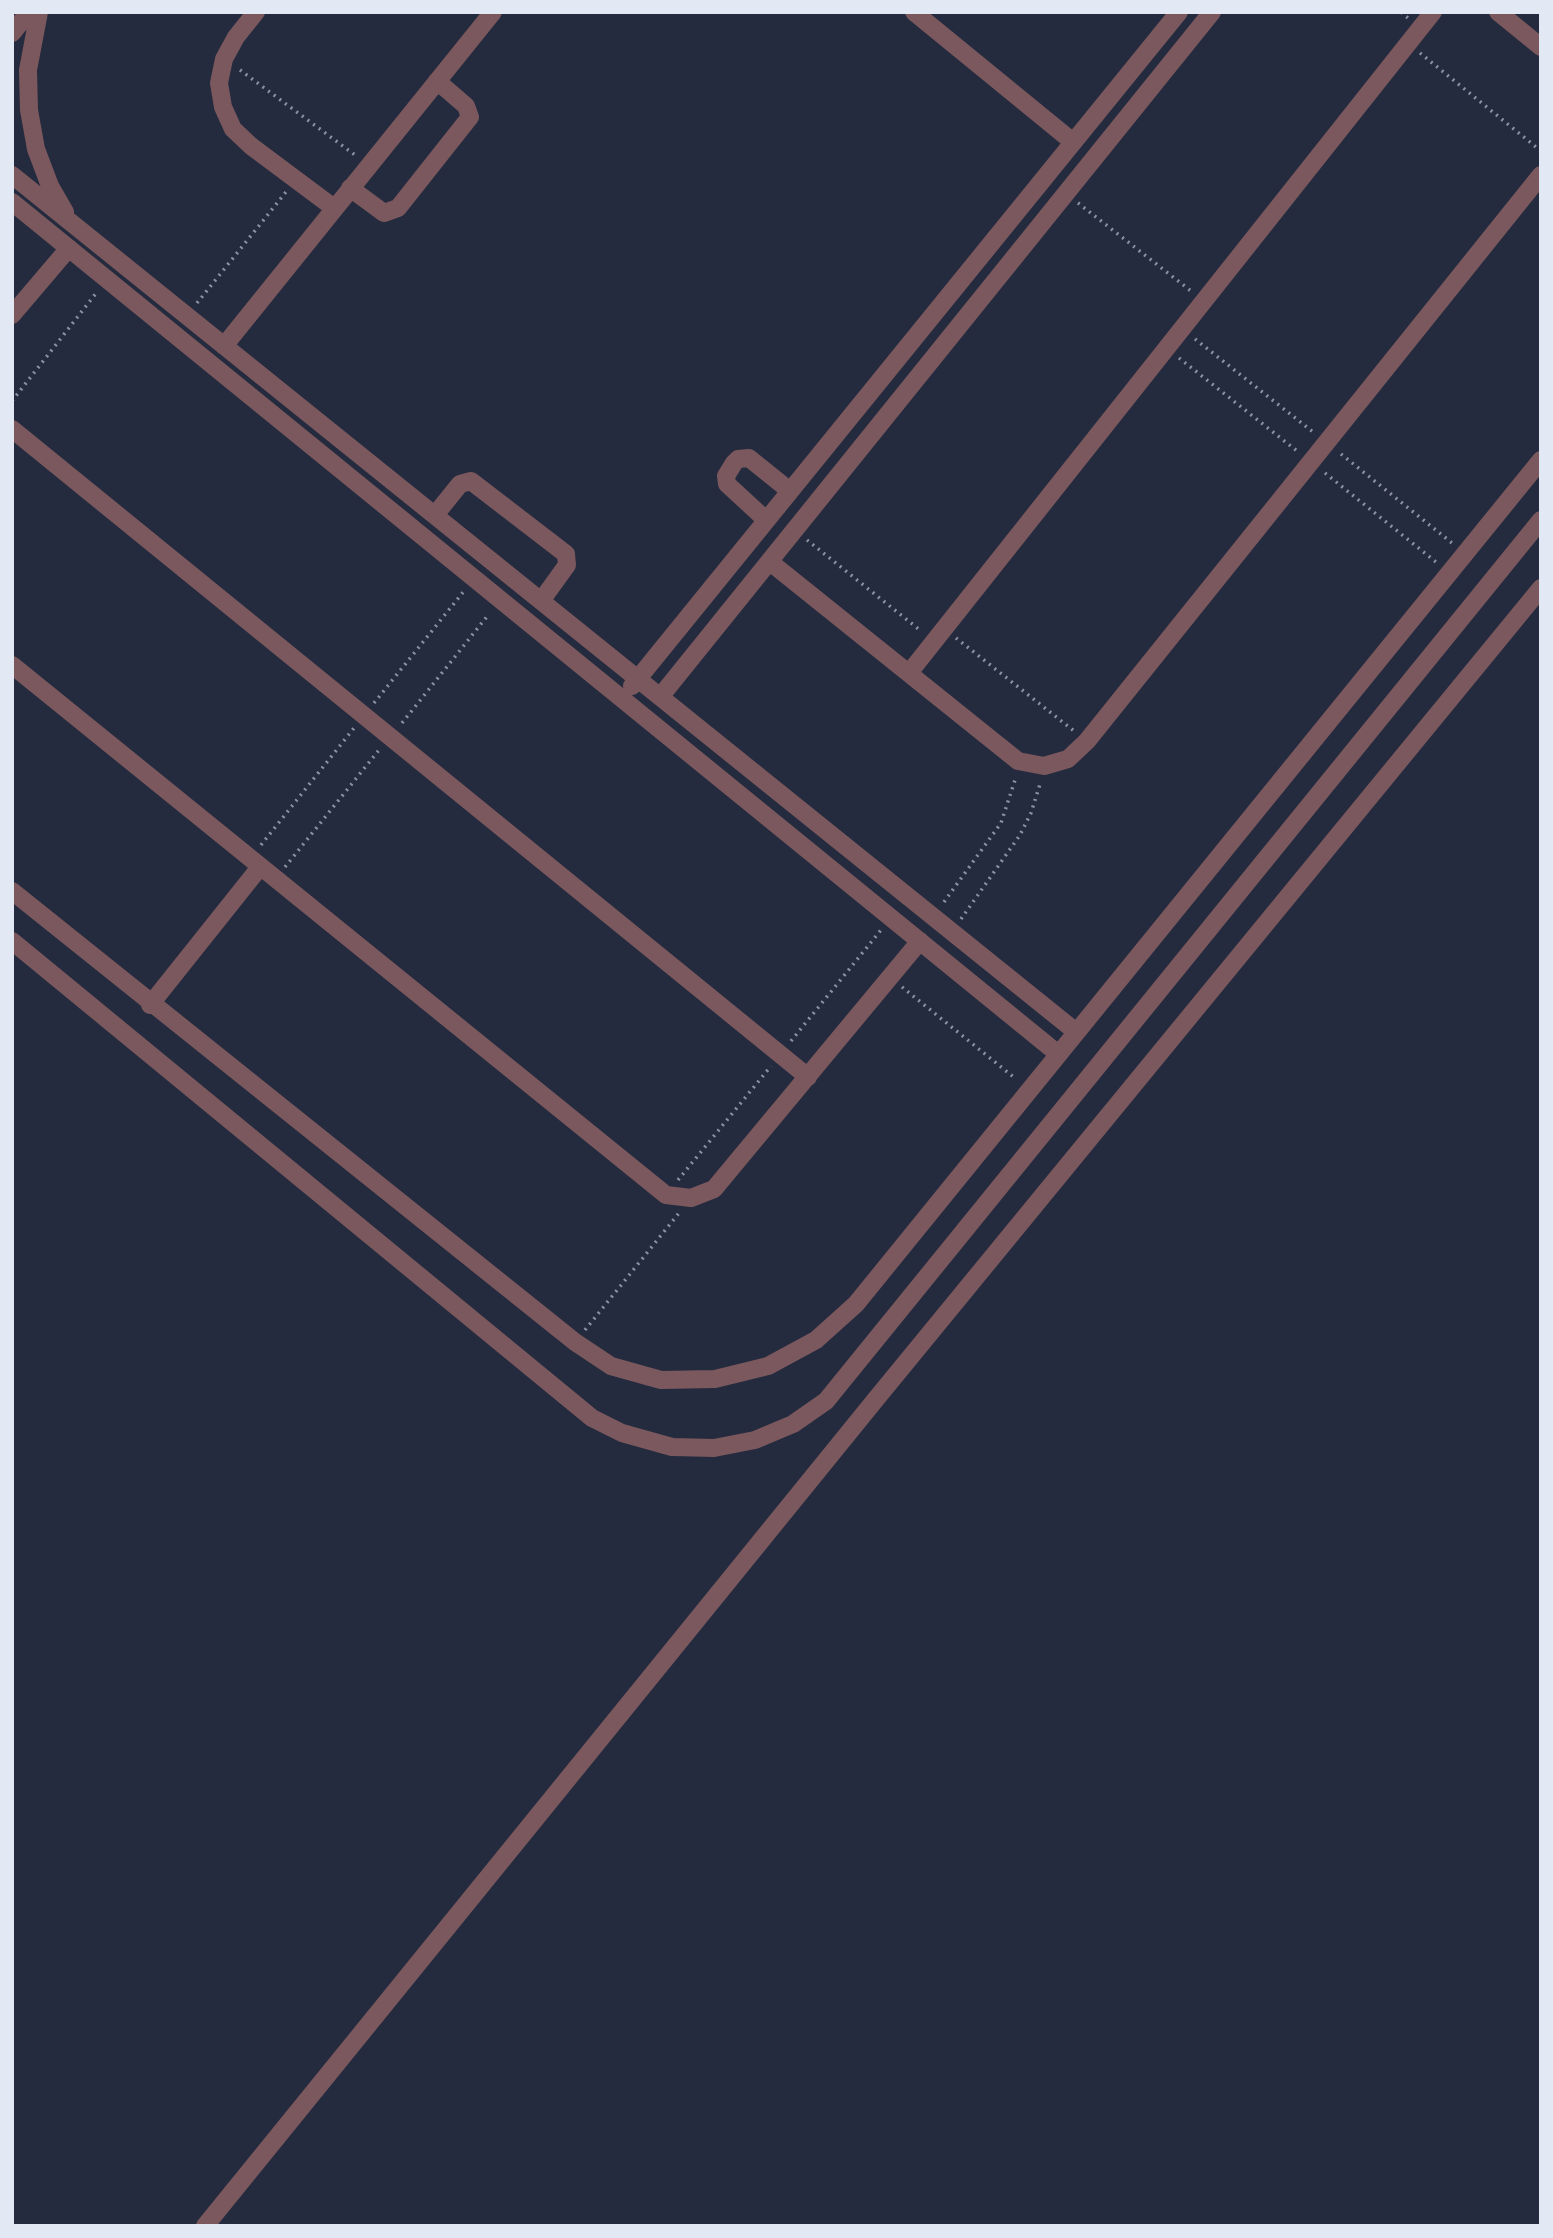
<!DOCTYPE html>
<html>
<head>
<meta charset="utf-8">
<style>
  body { margin:0 }
  #map { position:relative; width:1553px; height:2238px; overflow:hidden; background:#242b3e; font-family:Literata,serif }
  canvas { display:block }
  .frame { position:absolute; inset:0; border:14px solid #e3e8f5; pointer-events:none }
</style>
</head>
<body>
<div id="map">
<canvas width="1553" height="2238"></canvas>
<div class="frame"></div>
</div>
<script>
const context = document.querySelector('canvas').getContext('2d');
context.lineJoin = 'round';
const shape = rows => new Path2D(rows.map(r => 'M' + r).join(''));
function strokePath(path, color, width, dash) { context.strokeStyle = color; context.lineWidth = width; context.lineCap = dash ? 'butt' : 'round'; context.setLineDash(dash || []); context.stroke(path); }
strokePath(shape([
  [1401,12,1408,18],
  [1420,53,1541,151],
  [240,70,355,155],
  [1078,203,1191,291],
  [197,303,286,192],
  [1195,339,1313,432],
  [1179,358,1297,451],
  [12,401,97,292],
  [1341,454,1452,543],
  [1325,473,1436,562],
  [807,540,921,631],
  [956,638,1074,731],
  [374,703,464,591],
  [402,723,489,614],
  [261,845,354,728],
  [285,867,379,750],
  [944,902,1001,823,1016,777],
  [961,919,1020,835,1031,813,1041,781],
  [902,987,1016,1079],
  [791,1041,881,930],
  [678,1180,771,1066],
  [585,1330,679,1213]
]), '#8c92a2', 3.5, [2, 5]);
strokePath(shape([
  [39,12,28,70,29,110,36,149,50,186,65,212],
  [256,12,236,37,224,59,219,83,223,107,233,129,251,146,334,208],
  [914,12,1073,142],
  [1498,12,1541,47],
  [12,33,29,12],
  [12,175,1075,1031],
  [350,188,384,213,398,208,470,117,466,106,437,81],
  [12,202,1057,1053],
  [12,315,69,248],
  [224,346,493,12],
  [12,429,808,1077],
  [435,515,460,484,471,481,562,551,566,554,567,565,541,601],
  [766,520,727,484,726,476,734,463,738,459,749,458,790,491],
  [770,562,1018,761,1044,766,1068,759,1087,741,1541,175],
  [12,665,666,1195,691,1198,714,1189,920,941],
  [909,673,1433,12],
  [632,686,1179,12],
  [660,697,1212,12],
  [12,891,575,1342,611,1366,661,1380,715,1379,768,1366,816,1340,856,1304,1541,460],
  [12,941,592,1418,622,1433,672,1447,714,1448,755,1440,793,1424,826,1401,1541,520],
  [150,1005,260,867],
  [205,2226,876,1399,1541,588]
]), '#7b585d', 18);
</script>
</body>
</html>
